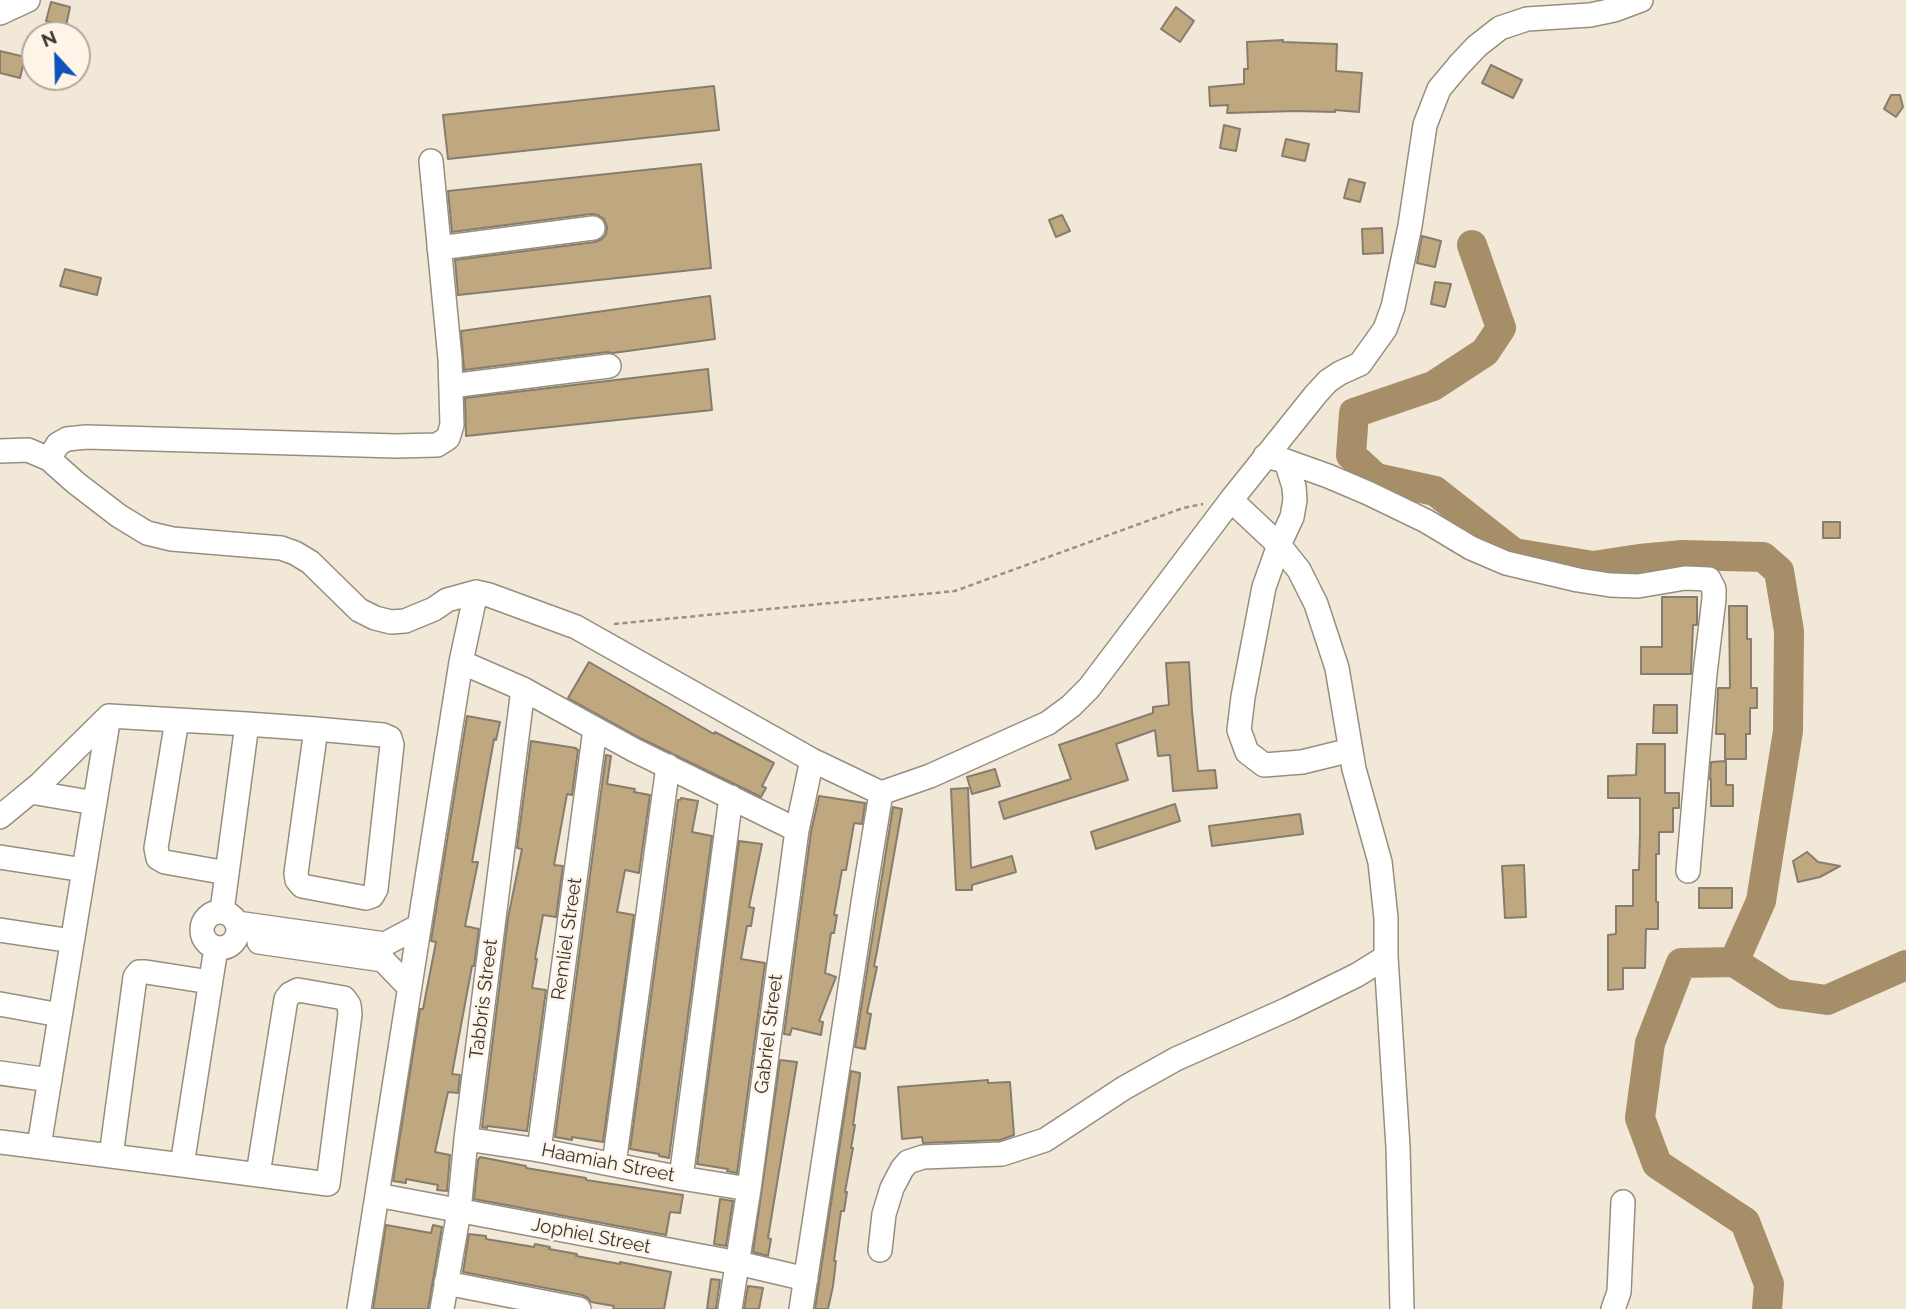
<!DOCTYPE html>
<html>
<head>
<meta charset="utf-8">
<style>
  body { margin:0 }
  #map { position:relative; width:1906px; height:1309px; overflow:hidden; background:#f2e8d7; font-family:Raleway,sans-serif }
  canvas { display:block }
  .north { position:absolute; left:21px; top:21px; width:70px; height:70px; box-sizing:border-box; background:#fef5e8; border:2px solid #b0a99e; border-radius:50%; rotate:338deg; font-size:19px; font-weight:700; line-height:28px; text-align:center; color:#3a3630 }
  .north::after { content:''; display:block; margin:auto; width:24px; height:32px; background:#0e52bd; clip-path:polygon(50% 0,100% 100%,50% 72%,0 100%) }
</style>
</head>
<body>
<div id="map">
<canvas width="1906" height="1309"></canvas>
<div class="north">N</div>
</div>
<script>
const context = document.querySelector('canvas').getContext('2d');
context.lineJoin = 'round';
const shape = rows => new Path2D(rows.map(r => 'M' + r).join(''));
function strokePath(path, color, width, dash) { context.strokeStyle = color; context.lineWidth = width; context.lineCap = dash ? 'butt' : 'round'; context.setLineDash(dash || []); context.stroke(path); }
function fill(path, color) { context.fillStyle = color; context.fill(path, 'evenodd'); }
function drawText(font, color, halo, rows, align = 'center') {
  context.font = font + ' Raleway,sans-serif'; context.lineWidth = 5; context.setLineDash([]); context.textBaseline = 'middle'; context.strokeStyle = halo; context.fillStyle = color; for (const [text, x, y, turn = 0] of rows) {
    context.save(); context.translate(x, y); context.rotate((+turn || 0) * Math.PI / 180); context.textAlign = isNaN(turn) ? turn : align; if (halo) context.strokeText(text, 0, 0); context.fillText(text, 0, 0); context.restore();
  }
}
strokePath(shape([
  [1472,245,1501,328,1485,352,1433,386,1354,413,1351,455,1376,478,1435,491,1514,553,1593,566,1639,559,1683,555,1763,557,1779,571,1789,631,1788,731,1761,901,1734,962],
  [1767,1309,1769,1284,1745,1222,1657,1164,1640,1118,1650,1043,1681,963,1734,962,1784,994,1827,1000,1906,965]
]), '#a68f68', 30);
const building = shape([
  [51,2,70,7,66,26,46,21,51,2],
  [1176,7,1194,21,1180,42,1161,29,1176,7],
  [1283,40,1283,42,1337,44,1336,71,1362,73,1359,112,1335,110,1335,112,1296,111,1227,113,1228,105,1210,106,1209,87,1244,84,1244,69,1248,69,1247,42,1283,40],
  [0,51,25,57,20,78,0,73,0,51],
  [1491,65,1522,80,1513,98,1482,83,1491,65],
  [714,86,719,130,448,159,443,115,714,86],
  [1891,95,1900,95,1903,107,1896,117,1884,109,1891,95],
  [1224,125,1240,129,1236,151,1220,148,1224,125],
  [1286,139,1309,144,1305,161,1282,156,1286,139],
  [701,164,711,268,458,295,455,260,595,242,602,239,606,234,607,227,604,219,598,215,591,214,452,232,448,191,701,164],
  [1349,179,1365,183,1360,202,1344,198,1349,179],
  [1062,215,1070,231,1056,237,1049,220,1062,215],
  [1382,228,1383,253,1363,254,1362,229,1382,228],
  [1422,236,1441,241,1435,267,1417,263,1422,236],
  [65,269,101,278,97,295,60,286,65,269],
  [1435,282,1451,284,1445,307,1431,304,1435,282],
  [710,296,715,339,613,353,607,352,464,370,461,331,710,296],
  [708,369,712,410,466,436,465,398,708,369],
  [1823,522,1840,522,1840,538,1823,538,1823,522],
  [1662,597,1697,597,1697,625,1693,625,1691,674,1641,674,1641,647,1662,647,1662,597],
  [1729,606,1747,606,1747,639,1751,639,1751,688,1757,688,1757,708,1750,708,1750,734,1746,734,1746,759,1725,759,1725,734,1716,734,1718,688,1730,688,1729,606],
  [589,662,714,734,715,732,774,763,762,786,766,788,761,797,640,738,568,698,589,662],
  [1189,662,1192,711,1198,771,1215,770,1217,788,1173,791,1170,755,1158,756,1155,730,1116,744,1128,780,1004,819,999,802,1071,779,1059,745,1153,713,1153,707,1169,705,1166,663,1189,662],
  [1654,705,1677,705,1677,733,1653,733,1654,705],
  [467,716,500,722,496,740,494,739,479,823,472,862,478,862,465,926,479,929,474,966,472,966,452,1074,460,1075,458,1093,448,1092,435,1152,450,1155,447,1191,437,1190,438,1185,406,1179,406,1183,393,1181,420,1009,423,1009,436,942,431,941,467,716],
  [531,741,576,748,576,749,578,750,572,795,567,794,554,865,563,866,556,917,543,915,535,959,537,959,532,988,546,990,527,1131,487,1126,487,1128,482,1127,508,918,522,849,517,848,531,741],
  [1637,744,1665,744,1665,793,1679,793,1679,808,1673,808,1673,832,1659,832,1659,854,1656,854,1656,902,1658,902,1658,929,1646,929,1645,968,1623,968,1623,989,1608,990,1608,935,1616,934,1616,906,1633,906,1633,870,1639,870,1640,832,1640,798,1608,798,1608,776,1636,775,1637,744],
  [606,755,611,756,607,784,635,789,634,792,650,795,639,873,625,870,617,912,634,915,603,1142,572,1137,572,1140,555,1137,606,755],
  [1726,761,1726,785,1733,785,1733,806,1711,806,1711,779,1710,779,1711,762,1726,761],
  [995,769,1000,786,972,794,967,777,995,769],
  [968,788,971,868,1012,856,1016,872,972,885,972,890,956,890,951,789,968,788],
  [819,796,865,803,862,824,854,823,846,870,842,870,834,915,837,915,834,933,831,933,825,973,836,977,819,1021,823,1022,821,1035,792,1028,790,1035,784,1034,811,832,819,796],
  [681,798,698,801,692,832,712,836,669,1158,659,1156,659,1154,630,1149,678,800,680,800,681,798],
  [1175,804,1180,821,1096,849,1091,832,1175,804],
  [893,807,902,809,877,951,874,966,877,967,867,1013,871,1014,865,1049,855,1047,893,807],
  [1300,814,1303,834,1212,846,1209,826,1300,814],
  [739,841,762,844,749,907,754,908,751,926,747,926,741,959,765,963,737,1173,727,1171,728,1169,697,1164,739,841],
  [1807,852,1818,862,1840,866,1820,877,1798,882,1793,861,1807,852],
  [1524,865,1526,917,1505,918,1502,866,1524,865],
  [1699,888,1732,888,1732,908,1699,908,1699,888],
  [780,1060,797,1062,768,1238,771,1239,768,1256,753,1252,780,1060],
  [851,1071,860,1073,860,1076,853,1125,855,1125,851,1148,853,1148,845,1192,847,1192,844,1211,841,1211,834,1261,836,1261,833,1286,828,1309,815,1309,851,1071],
  [988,1080,988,1083,1010,1082,1014,1135,1000,1140,923,1143,922,1137,902,1139,898,1087,988,1080],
  [480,1157,526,1166,526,1168,586,1178,586,1180,683,1195,680,1213,670,1212,666,1235,474,1199,478,1160,480,1157],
  [720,1199,733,1201,726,1246,714,1244,720,1199],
  [386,1225,431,1233,433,1225,442,1227,428,1309,373,1309,386,1225],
  [469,1234,486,1236,486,1239,534,1247,535,1244,550,1247,549,1249,577,1254,576,1256,620,1264,620,1262,671,1272,664,1309,613,1309,614,1306,591,1302,588,1298,582,1295,463,1272,469,1234],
  [711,1279,720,1280,716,1309,707,1309,711,1279],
  [748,1286,763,1288,759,1309,744,1309,748,1286]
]);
fill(building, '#bfa780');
strokePath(building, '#867d6e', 2);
const minor = shape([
  [0,13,28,0],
  [439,248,593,228],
  [451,386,609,366],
  [0,451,28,450,49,459,76,483,119,516,147,533,172,539,281,548,295,553,310,562,359,610,375,618,391,622,405,621,434,609,447,600,476,592,489,595,576,627,812,760,881,793,930,776,1048,723,1071,706,1089,688,1231,500,1316,394,1328,381,1340,373,1360,364,1385,329,1393,307,1410,226,1425,125,1439,89,1459,65,1477,46,1500,28,1527,19,1590,15,1614,10,1641,0],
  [1265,456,1286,461,1328,476,1368,493,1426,521,1471,548,1506,563,1578,580,1610,585,1638,586,1685,578,1709,579,1714,589,1714,599,1705,673,1688,871],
  [49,459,58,444,67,439,86,437,396,446,437,445,448,438,452,425,450,359,431,161],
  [1286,461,1294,487,1295,500,1292,517,1279,545,1264,587,1243,697,1239,730,1247,752,1264,765,1302,762,1351,750],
  [461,662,476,592],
  [177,720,156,848,158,858,165,862,227,873],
  [247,724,316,729,383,735,390,738,392,745,376,889,372,896,366,898,302,886,297,880,296,873,316,729],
  [31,792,95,803],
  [0,817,40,784,109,716,247,724,222,911],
  [0,857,84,870],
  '202 930a18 18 0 1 1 36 0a18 18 0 1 1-36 0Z',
  [237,923,385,944,419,926],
  [0,930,72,941],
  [259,942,383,960,409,987],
  [1386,957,1398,1147,1402,1309],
  [0,1004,60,1015],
  [0,1073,50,1080],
  [466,1139,539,1150,681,1178,749,1189],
  [0,1142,182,1165,216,948],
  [39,1146,109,716],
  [539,1150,595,729],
  [111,1156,135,977,139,972,146,972,210,982],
  [614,1164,668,766],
  [182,1165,328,1184,350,1014,349,1005,344,998,298,990,290,994,286,999,258,1174],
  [681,1178,731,797],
  [377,1195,738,1263,806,1279],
  [880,1250,884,1214,892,1188,902,1169,908,1162,923,1157,1002,1154,1045,1140,1124,1088,1176,1059,1288,1009,1357,975,1386,957,1386,918,1380,862,1354,769,1337,668,1316,604,1299,570,1279,545,1231,500],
  [446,1283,579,1309],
  [359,1309,461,662,523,689,634,750,797,830],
  [442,1309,459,1211,466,1139,523,689],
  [730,1309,749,1189,797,830,812,760],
  [801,1309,865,890,881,793],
  [1613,1309,1619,1292,1623,1202]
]);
strokePath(minor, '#978e7e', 26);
strokePath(shape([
  [614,624,955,591,1183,508,1203,504]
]), '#979085', 2.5, [5, 3.5]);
strokePath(minor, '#fff', 23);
drawText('19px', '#3a3630', '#fef5e8', [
  ["Remliel Street",567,939,-82],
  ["Tabbris Street",484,999,-83],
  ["Gabriel Street",769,1034,-83],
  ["Haamiah Street",608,1163,11],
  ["Jophiel Street",591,1236,11]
]);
</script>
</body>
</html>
